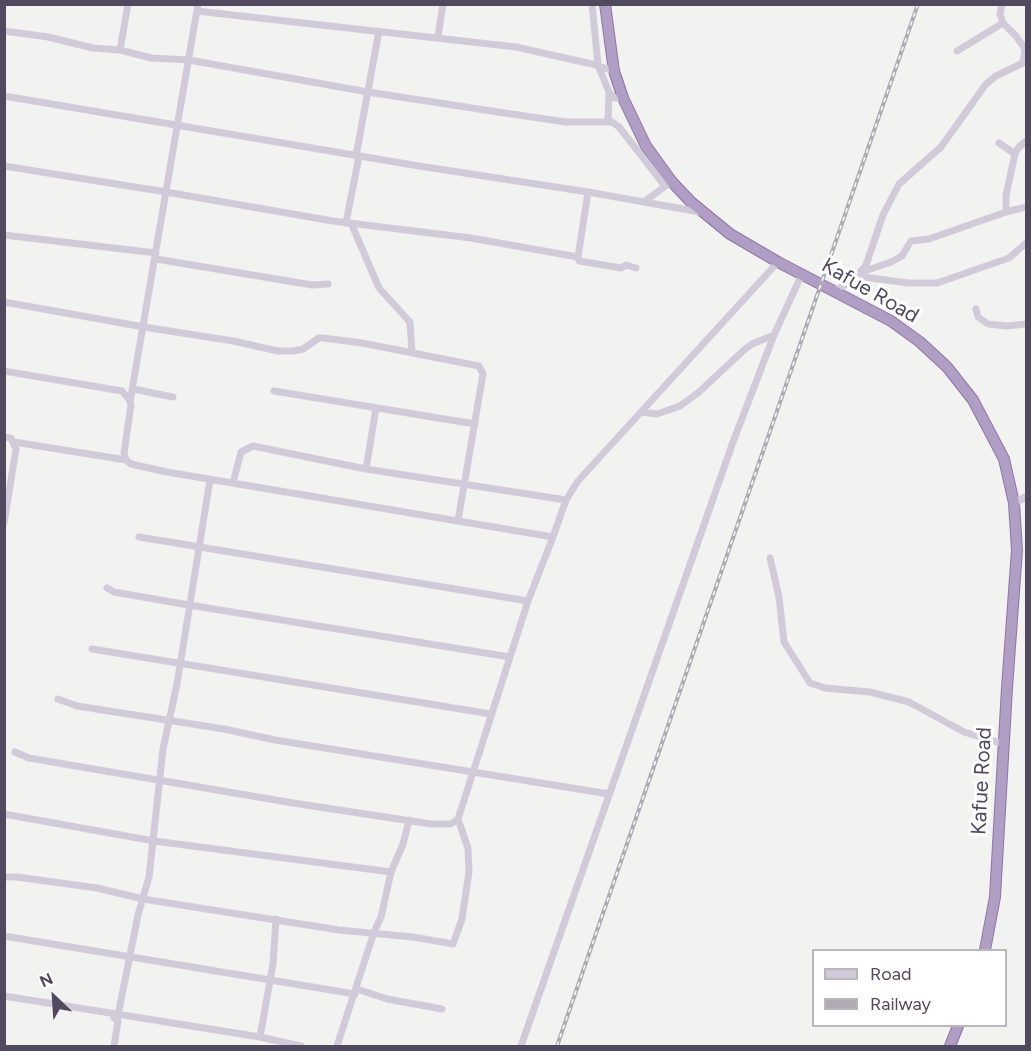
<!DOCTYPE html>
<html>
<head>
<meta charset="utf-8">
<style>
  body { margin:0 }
  #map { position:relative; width:1031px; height:1051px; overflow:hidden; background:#f2f2f0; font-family:Figtree,sans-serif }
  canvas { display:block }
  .frame { position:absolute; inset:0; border:6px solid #51495d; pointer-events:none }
  .legend { position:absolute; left:812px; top:949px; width:195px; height:78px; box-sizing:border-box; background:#fff; border:2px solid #b9b6be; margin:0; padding:8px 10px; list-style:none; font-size:18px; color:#51495d }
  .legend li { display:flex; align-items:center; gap:12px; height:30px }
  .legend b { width:30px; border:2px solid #b9b6be }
  .north { position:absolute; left:24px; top:967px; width:60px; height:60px; -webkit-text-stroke:4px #fff; paint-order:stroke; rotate:335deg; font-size:16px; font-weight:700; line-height:24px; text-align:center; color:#51495d }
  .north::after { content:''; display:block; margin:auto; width:21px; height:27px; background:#51495d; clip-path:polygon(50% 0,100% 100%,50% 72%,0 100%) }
</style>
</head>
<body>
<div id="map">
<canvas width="1031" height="1051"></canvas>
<div class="frame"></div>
<ul class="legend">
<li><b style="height:8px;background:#d1cbd9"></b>Road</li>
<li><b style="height:8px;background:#afabb3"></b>Railway</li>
</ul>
<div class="north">N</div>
</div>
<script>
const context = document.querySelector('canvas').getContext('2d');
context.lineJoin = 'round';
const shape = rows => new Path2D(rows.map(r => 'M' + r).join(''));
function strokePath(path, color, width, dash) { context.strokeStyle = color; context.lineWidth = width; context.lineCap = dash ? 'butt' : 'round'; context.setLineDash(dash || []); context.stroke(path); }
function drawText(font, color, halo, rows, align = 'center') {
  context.font = font + ' Figtree,sans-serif'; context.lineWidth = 6; context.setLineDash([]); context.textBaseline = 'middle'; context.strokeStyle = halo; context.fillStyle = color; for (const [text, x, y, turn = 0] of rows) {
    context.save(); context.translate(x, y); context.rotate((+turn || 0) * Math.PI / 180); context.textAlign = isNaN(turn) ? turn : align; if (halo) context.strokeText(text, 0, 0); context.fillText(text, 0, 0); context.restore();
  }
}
const trunk = shape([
  [605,4,614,71,623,98,646,146,672,182,691,202,730,234,778,262,891,321,920,342,947,367,973,400,1004,459,1014,503,1017,550,1007,688,995,897,985,950],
  [950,1046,958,1026]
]);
strokePath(trunk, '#8d77a7', 12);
strokePath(shape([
  [592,4,598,65,609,92,614,98,623,98],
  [197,11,516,47,592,64,614,71],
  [4,31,48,37,93,48,120,50,151,58,189,60,368,92,498,112,566,122,611,122],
  [438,37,443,4],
  [120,50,128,4],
  [957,51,1003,23],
  [609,92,608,119,619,127,665,186],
  [4,96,419,166,588,192,700,212],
  [999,143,1015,154],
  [356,156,379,31],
  [4,166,166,192,333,221,471,238,578,257],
  [588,192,578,257,579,261,621,268,626,265,636,268],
  [645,201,667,185],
  [1006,212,1026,207],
  [346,223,359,156],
  [351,223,379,288,410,322,412,353],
  [4,235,156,253],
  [156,259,312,285,328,284],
  [862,272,891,262,902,256,911,241,929,239,1006,212,1006,195,1015,154,1018,148,1026,141],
  [857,280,863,277,908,283,937,283,1009,258,1026,243],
  [835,291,854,279,866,265,883,215,899,184,941,147,986,84,996,76,1023,63,1025,49,1016,36,1003,23,1000,14,1002,4],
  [4,302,144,327,233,341,278,351,293,351,303,349,319,338,323,338,362,343,479,366,483,374,458,521],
  [976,309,978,317,988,324,1007,326,1026,324],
  [4,371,122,391,129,399,131,405,124,453,126,460,131,464,167,472,553,537,566,500,578,481,778,262],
  [133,389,173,397],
  [274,391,475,424],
  [130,402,198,4],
  [642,412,657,414,680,406,699,392,744,350,752,344,774,335],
  [4,437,11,438,16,449,4,523],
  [14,442,126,460],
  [366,469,376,408],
  [233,483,241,452,253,446,366,469,566,500],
  [139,537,528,601],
  [770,558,779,597,784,642,810,683,825,688,870,692,909,702,964,732,1004,744],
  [107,588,114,592,189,605,510,657],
  [92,649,491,714],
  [58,699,77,706,224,729,275,740,609,794],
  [15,752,29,758,293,803,431,824,451,824,458,819,528,601,553,537],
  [4,814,154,841,391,872],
  [4,877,17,877,97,888,143,899,339,930,413,937,453,944,462,919,469,872,468,848,458,819],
  [4,936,355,994],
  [357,989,387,999,442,1009],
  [4,996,260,1037,301,1046],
  [118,1015,138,915,149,877,163,749,177,684,210,480],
  [260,1037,273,964,276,919],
  [114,1046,118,1021,114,1018,115,1014],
  [337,1046,374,932,381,917,391,872,403,844,409,820],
  [521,1046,733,442,774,335,802,274]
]), '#d1cbd9', 7);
strokePath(shape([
  [1014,503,1026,497]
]), '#d1cbd9', 8);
strokePath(trunk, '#b09ec4', 10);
const rail = shape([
  [557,1046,918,4]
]);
strokePath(rail, '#afabb3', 4);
strokePath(rail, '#fff', 1.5, [4.5]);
drawText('21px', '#51495d', '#fff', [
  ["Kafue Road",870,291,30],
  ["Kafue Road",982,781,-87]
]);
</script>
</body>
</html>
